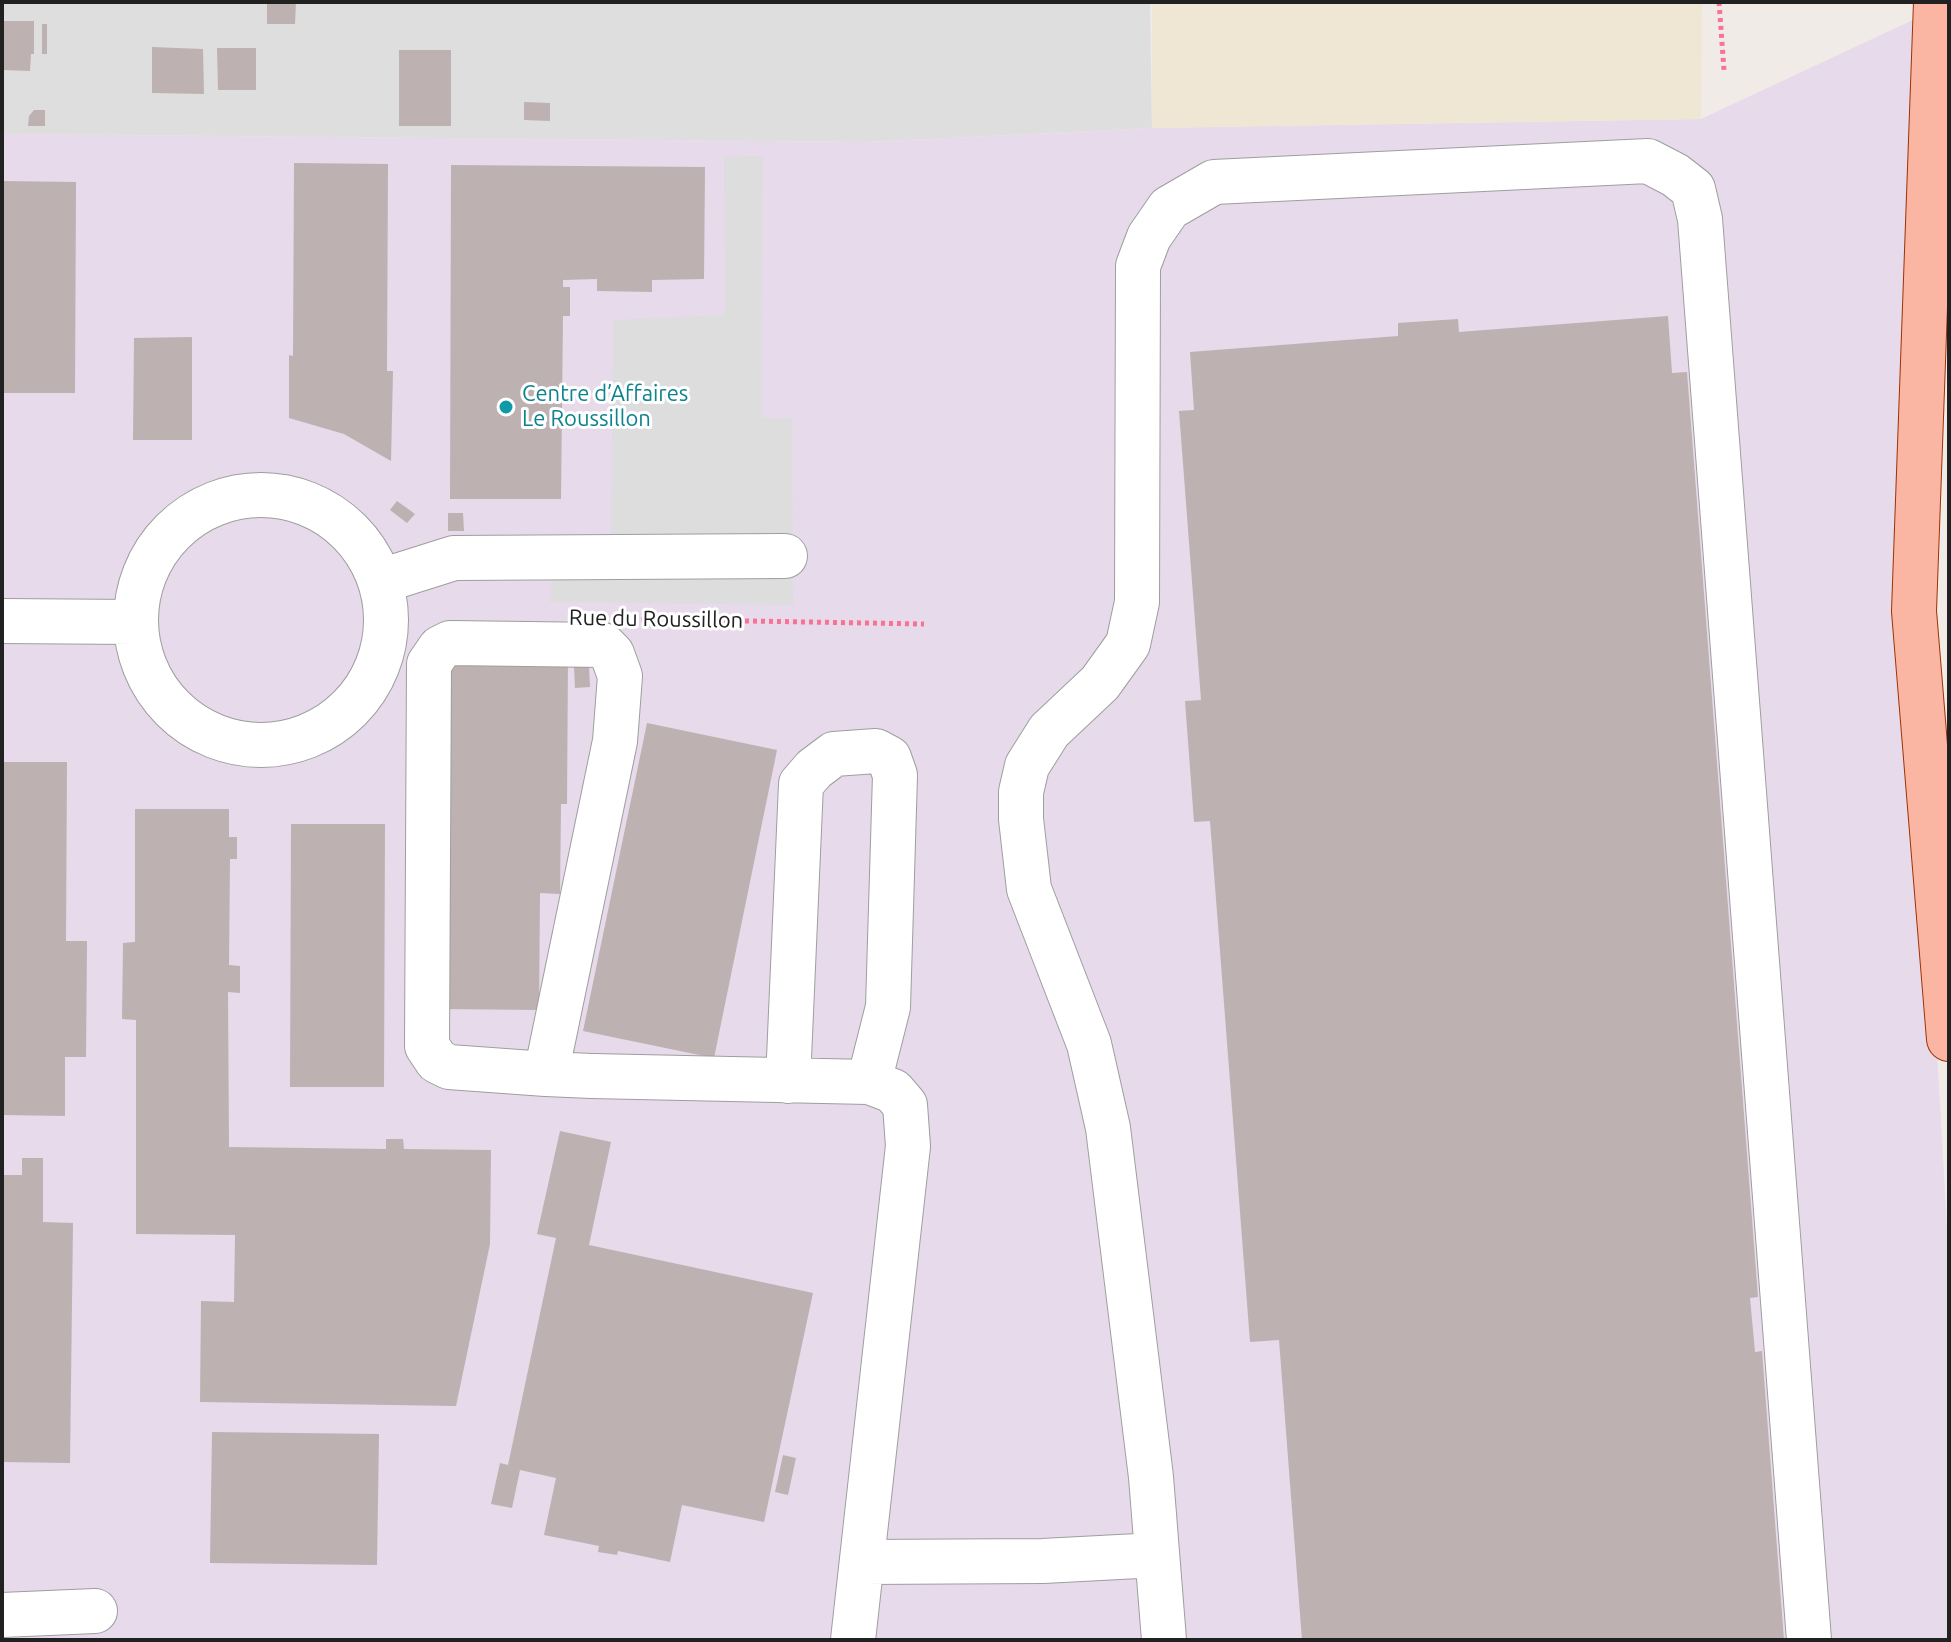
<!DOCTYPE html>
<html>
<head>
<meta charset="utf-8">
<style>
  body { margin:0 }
  #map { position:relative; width:1951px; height:1642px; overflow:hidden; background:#f1ebe8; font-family:Ubuntu,sans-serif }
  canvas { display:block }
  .frame { position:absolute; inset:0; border:4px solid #212121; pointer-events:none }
</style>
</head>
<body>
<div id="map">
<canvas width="1951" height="1642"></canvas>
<div class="frame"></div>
</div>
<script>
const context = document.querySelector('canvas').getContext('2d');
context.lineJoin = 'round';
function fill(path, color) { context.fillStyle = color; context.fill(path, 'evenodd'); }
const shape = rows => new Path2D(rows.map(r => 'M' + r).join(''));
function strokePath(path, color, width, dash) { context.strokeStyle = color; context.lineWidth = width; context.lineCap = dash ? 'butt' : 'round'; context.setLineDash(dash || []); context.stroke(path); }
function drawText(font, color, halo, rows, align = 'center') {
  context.font = font + ' Ubuntu,sans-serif'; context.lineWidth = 6; context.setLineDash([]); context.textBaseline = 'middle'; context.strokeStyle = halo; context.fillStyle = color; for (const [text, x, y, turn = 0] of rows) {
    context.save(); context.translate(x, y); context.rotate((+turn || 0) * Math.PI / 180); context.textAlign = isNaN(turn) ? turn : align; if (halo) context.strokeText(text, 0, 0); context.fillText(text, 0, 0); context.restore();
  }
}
fill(shape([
  [2,2,1150,2,1152,128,868,142,2,134]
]), '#dfdede');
fill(shape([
  [1930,12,1912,611,1949,1263,1949,1640,2,1640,2,134,868,142,1152,128,1701,119]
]), '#e7daea');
fill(shape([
  [1152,2,1702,2,1701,119,1152,128]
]), '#efe7d4');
fill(shape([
  [763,156,761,418,792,418,793,605,550,602,553,558,611,557,613,320,725,315,724,157]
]), '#ddd');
fill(shape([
  [267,2,296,2,295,24,267,24],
  [2,21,34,21,34,54,31,54,30,71,2,70],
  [42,24,47,24,47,54,42,54],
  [152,47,203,49,204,94,152,93],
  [217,48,256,48,256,90,218,90],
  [399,50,451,50,451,126,399,126],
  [524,102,550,103,550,121,524,120],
  [34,110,45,110,45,126,28,126,29,116],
  [294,163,388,164,387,371,393,371,391,461,344,434,289,418,289,355,293,356],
  [451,165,705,167,704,279,652,280,652,292,597,291,597,279,563,280,563,287,570,287,570,316,563,316,561,499,450,499],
  [2,181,76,182,75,393,2,393],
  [1668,316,1672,373,1687,372,1758,1297,1750,1298,1755,1352,1762,1351,1784,1640,1302,1640,1279,1340,1250,1342,1210,821,1194,822,1185,701,1201,700,1179,411,1194,410,1190,352,1398,336,1398,323,1458,319,1459,332],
  [192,337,192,440,133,440,134,338],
  [397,501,415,514,407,523,390,510],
  [448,513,463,513,464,531,448,531],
  [449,656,568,657,567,804,561,804,560,894,540,893,539,1010,440,1009],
  [589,666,590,687,575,688,574,667],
  [647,723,777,750,714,1058,583,1031],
  [2,762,67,762,66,941,87,941,86,1057,65,1057,65,1116,2,1115],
  [135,809,229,809,229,837,237,837,237,859,230,859,229,965,240,966,240,993,228,992,229,1147,386,1149,386,1139,403,1139,404,1149,491,1150,490,1244,456,1406,200,1402,201,1301,234,1302,235,1235,136,1234,136,1020,122,1019,123,943,135,942],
  [291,824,385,824,384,1087,290,1087],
  [560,1131,611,1142,589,1245,813,1293,764,1522,682,1505,670,1562,618,1551,617,1555,598,1552,599,1546,544,1535,556,1478,520,1470,512,1508,491,1504,500,1463,508,1465,556,1238,537,1234],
  [22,1158,43,1158,43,1222,73,1223,70,1463,2,1462,2,1175,22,1175],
  [212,1432,379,1434,377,1565,210,1563],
  [783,1455,796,1458,788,1495,775,1492]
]), '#beb1b1');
const minor = shape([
  '136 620a125 125 0 1 1 250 0a125 125 0 1 1-250 0Z',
  [381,581,454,558,785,556],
  [2,621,134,622],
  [546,1074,615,741,620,676,612,654,603,645,450,643,440,648,429,664,427,1046,437,1061,449,1067,546,1074,592,1076,869,1082,893,1091,905,1105,908,1146,853,1640],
  [788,1081,801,784,814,769,834,754,876,751,889,758,895,775,888,1007,869,1082],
  [863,1562,1043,1561,1157,1555],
  [2,1615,95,1611],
  [1164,1640,1151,1477,1108,1128,1089,1044,1029,889,1021,819,1021,792,1027,766,1049,731,1100,683,1128,644,1137,602,1138,266,1149,237,1169,208,1214,182,1648,161,1675,175,1693,189,1700,219,1809,1640]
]);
const major = shape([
  [1936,2,1914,611,1949,1039]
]);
strokePath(minor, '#9e9e9e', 46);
strokePath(major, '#9c3202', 46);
strokePath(shape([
  [1719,2,1724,70],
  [633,619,924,624]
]), '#f87294', 5, [4, 4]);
strokePath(minor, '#fff', 44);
strokePath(major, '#fbb6a3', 44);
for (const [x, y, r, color] of [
  [506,407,8,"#0f9aa8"]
]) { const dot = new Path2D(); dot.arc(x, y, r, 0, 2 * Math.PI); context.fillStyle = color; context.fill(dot); strokePath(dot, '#fff', 3); }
drawText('22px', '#0d838f', '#fff', [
  ["Centre d’Affaires",522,394],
  ["Le Roussillon",522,419]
], 'left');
drawText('22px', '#212121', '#fff', [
  ["Rue du Roussillon",656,619,1]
]);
</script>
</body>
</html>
